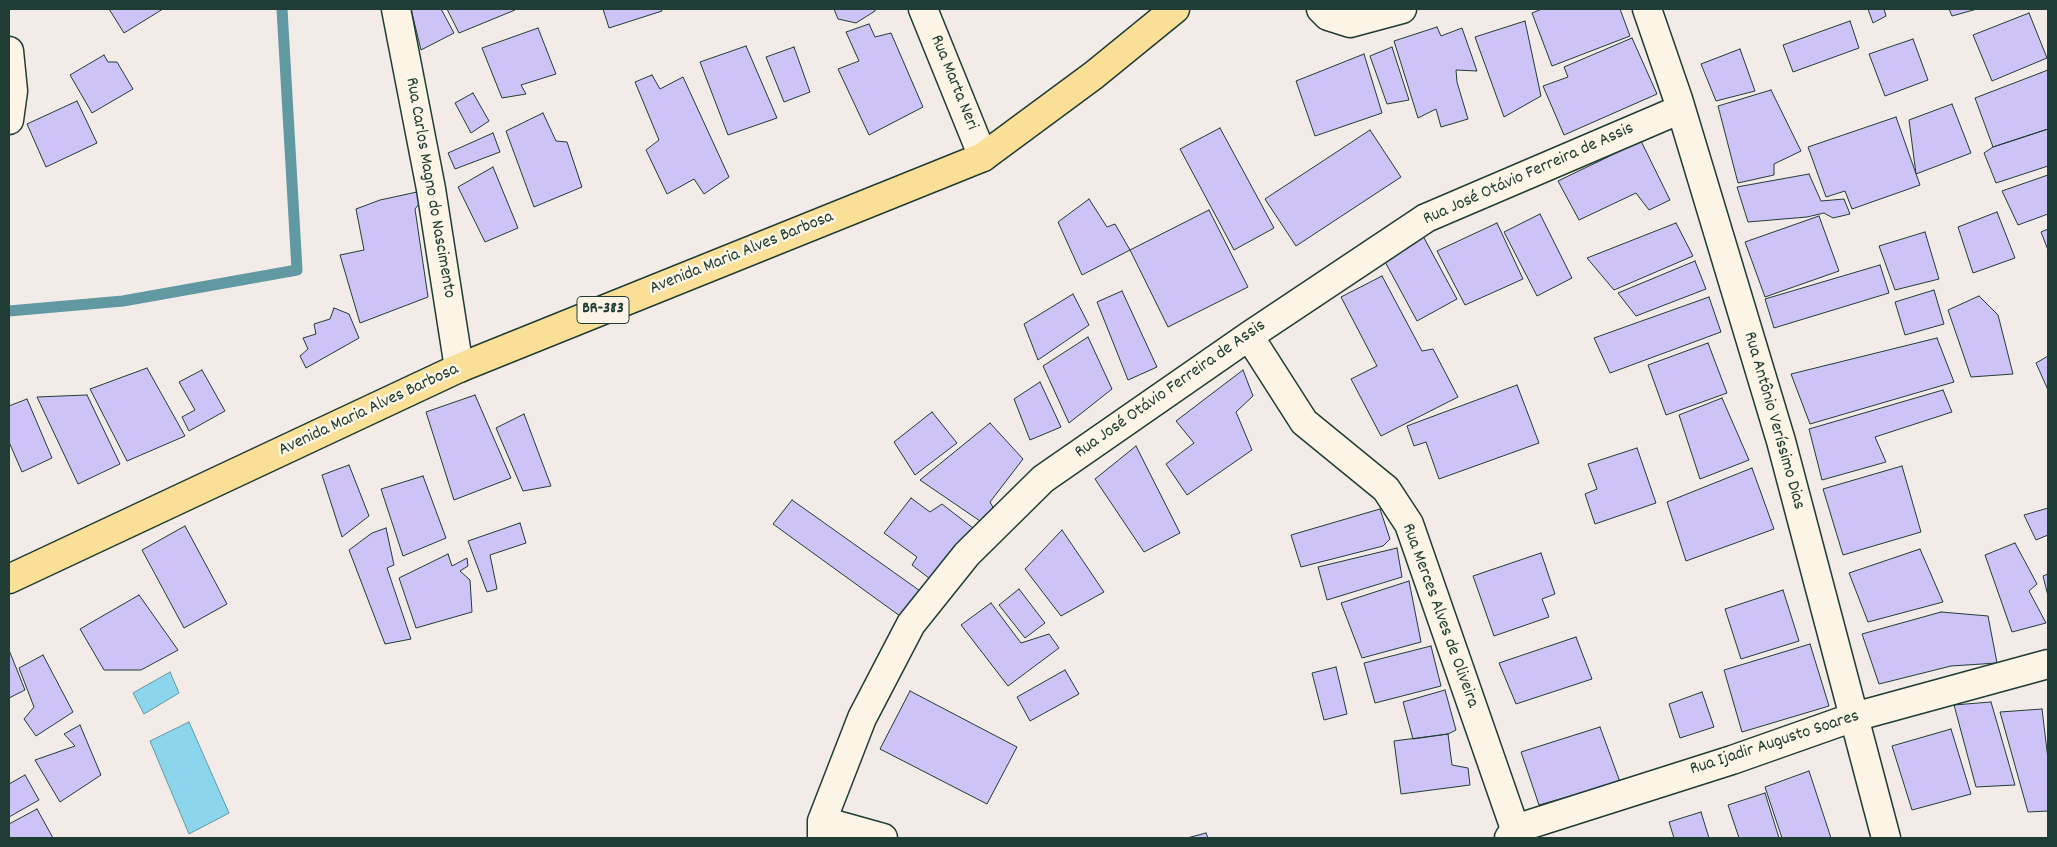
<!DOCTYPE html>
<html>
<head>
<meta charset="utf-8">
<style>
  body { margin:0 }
  #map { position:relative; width:2057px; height:847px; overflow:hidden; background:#f3ebe8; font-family:Dekko,sans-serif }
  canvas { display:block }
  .frame { position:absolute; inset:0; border:10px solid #1f3d34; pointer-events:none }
</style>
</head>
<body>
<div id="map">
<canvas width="2057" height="847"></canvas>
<div class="frame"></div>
</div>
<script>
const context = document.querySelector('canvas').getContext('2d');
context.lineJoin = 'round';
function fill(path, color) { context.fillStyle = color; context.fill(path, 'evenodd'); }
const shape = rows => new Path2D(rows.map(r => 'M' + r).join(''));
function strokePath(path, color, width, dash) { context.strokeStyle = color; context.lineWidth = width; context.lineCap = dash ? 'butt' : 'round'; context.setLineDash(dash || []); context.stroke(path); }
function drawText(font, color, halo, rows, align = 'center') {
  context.font = font + ' Dekko,sans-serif'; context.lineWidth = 5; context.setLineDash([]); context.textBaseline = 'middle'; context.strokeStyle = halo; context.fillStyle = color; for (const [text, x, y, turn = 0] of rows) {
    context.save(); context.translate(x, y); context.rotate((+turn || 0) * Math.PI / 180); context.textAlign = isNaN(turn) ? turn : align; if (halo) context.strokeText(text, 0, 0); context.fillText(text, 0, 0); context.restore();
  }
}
const water = shape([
  [170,672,179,693,144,714,133,693,170,672],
  [189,722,229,813,189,834,150,741,189,722]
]);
fill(water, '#8bd6ec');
strokePath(water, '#6099a2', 1);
strokePath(shape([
  [9,311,123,301,297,270,282,9]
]), '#6099a2', 11);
const building = shape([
  [109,9,163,9,124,33,109,9],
  [411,9,441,9,454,33,421,50,411,9],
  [447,9,514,9,515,10,459,33,447,9],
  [603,9,661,9,662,11,609,28,603,9],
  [834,9,875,9,875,11,856,23,838,19,834,9],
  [1542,9,1620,9,1630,36,1552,66,1532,13,1542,9],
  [1868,9,1884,9,1886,16,1873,23,1868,9],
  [1949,9,1977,9,1952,16,1949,9],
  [2029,13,2047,58,1992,81,1973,35,2029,13],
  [1525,21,1541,96,1504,117,1475,37,1525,21],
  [1850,21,1859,48,1793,72,1783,45,1850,21],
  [869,24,875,37,891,33,923,107,869,135,838,69,859,61,846,32,869,24],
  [1437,27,1441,36,1462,28,1477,71,1456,70,1457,82,1468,119,1441,127,1436,109,1418,118,1394,41,1437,27],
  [538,28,556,74,521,85,526,94,502,98,482,48,538,28],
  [1632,38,1657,94,1564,135,1543,86,1568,77,1564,67,1632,38],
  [1913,39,1928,80,1885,96,1869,54,1913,39],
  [746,46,777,118,728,135,700,62,746,46],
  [794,47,810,92,784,102,766,57,794,47],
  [1392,47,1409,100,1387,104,1370,56,1392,47],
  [1740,49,1755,91,1716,101,1701,64,1740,49],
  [1364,54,1382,113,1315,136,1296,81,1364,54],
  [104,55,108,62,117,62,133,89,92,113,70,75,104,55],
  [2048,70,2048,129,1993,147,1975,98,2048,70],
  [652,75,660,89,683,77,729,177,704,194,694,179,667,194,646,150,659,140,635,82,652,75],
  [1771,90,1801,151,1774,164,1774,175,1738,183,1718,106,1771,90],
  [473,93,489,121,471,133,455,103,473,93],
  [77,101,97,143,46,167,27,124,77,101],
  [1952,104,1971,153,1916,174,1909,120,1952,104],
  [543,113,556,141,567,142,582,187,534,207,506,131,543,113],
  [1896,117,1920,185,1852,209,1845,191,1826,197,1808,147,1896,117],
  [1220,128,1274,228,1234,250,1180,149,1220,128],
  [2048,129,2048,166,1996,183,1984,153,1993,147,2048,129],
  [1370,130,1401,177,1296,246,1265,199,1370,130],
  [493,133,500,152,455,169,448,153,493,133],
  [1641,141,1670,200,1649,210,1636,193,1579,220,1558,181,1641,141],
  [493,167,518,228,485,242,458,187,493,167],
  [1809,174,1821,201,1844,199,1850,214,1833,218,1824,213,1807,217,1748,222,1737,187,1809,174],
  [2048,175,2048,214,2018,225,2002,191,2048,175],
  [431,189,415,209,428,297,360,323,340,255,364,250,356,209,380,200,431,189],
  [1089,199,1107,227,1115,224,1130,250,1082,275,1058,222,1089,199],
  [1209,210,1248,287,1168,327,1130,250,1209,210],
  [1997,212,2015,258,1973,273,1958,227,1997,212],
  [1540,214,1572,278,1537,296,1504,232,1540,214],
  [1819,216,1839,271,1765,297,1745,242,1819,216],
  [1497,223,1523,279,1465,305,1437,251,1497,223],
  [1676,223,1693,256,1614,290,1587,258,1676,223],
  [2048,229,2048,250,2041,232,2048,229],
  [1925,232,1939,279,1895,290,1879,246,1925,232],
  [1423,236,1457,299,1417,321,1383,258,1423,236],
  [1695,261,1706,289,1636,316,1618,293,1695,261],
  [1880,265,1889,293,1774,328,1765,299,1880,265],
  [1382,276,1422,351,1433,349,1458,397,1381,436,1351,379,1377,366,1341,297,1382,276],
  [1934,290,1944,324,1905,335,1895,302,1934,290],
  [1122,291,1157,367,1128,380,1097,302,1122,291],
  [1073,294,1089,325,1038,360,1024,324,1073,294],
  [1979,296,1998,315,2013,374,1971,377,1948,310,1979,296],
  [1709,297,1721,332,1610,373,1594,338,1709,297],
  [334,308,349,314,359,338,306,368,300,356,308,349,303,338,316,334,314,324,330,319,334,308],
  [1088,337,1112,389,1069,423,1043,366,1088,337],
  [1937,338,1954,382,1810,424,1791,374,1937,338],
  [1708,343,1727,393,1666,415,1648,365,1708,343],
  [2048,356,2048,390,2036,363,2048,356],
  [147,368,185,436,127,461,90,389,147,368],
  [202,370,225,411,189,431,182,417,195,410,179,382,202,370],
  [1243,370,1253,396,1236,412,1252,450,1187,495,1166,464,1194,443,1176,421,1243,370],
  [1040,382,1061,427,1030,440,1014,399,1040,382],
  [1517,385,1539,443,1439,479,1426,442,1414,446,1407,426,1517,385],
  [1943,390,1952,412,1875,437,1886,462,1822,480,1809,429,1943,390],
  [87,395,120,464,78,484,37,397,87,395],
  [475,395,511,478,454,500,426,412,475,395],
  [1722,398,1749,460,1700,479,1679,415,1722,398],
  [27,399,52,458,22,472,9,442,9,406,27,399],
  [932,412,957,443,915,475,894,442,932,412],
  [524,414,551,486,523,491,496,428,524,414],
  [990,423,1023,459,990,502,995,511,980,521,920,480,990,423],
  [1136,446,1180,533,1144,552,1095,479,1136,446],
  [1637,448,1656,503,1595,524,1585,494,1597,489,1588,464,1637,448],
  [349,465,369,516,342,537,322,475,349,465],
  [1902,466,1921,532,1843,555,1823,489,1902,466],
  [1752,468,1774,529,1686,561,1667,502,1752,468],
  [423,476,446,538,403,556,381,489,423,476],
  [911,498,930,512,942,504,978,532,934,582,912,565,917,557,884,533,911,498],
  [792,500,923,593,911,624,773,524,792,500],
  [2048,508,2048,535,2036,540,2024,515,2048,508],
  [1380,509,1390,539,1383,546,1301,567,1291,535,1380,509],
  [520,523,526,543,490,555,497,589,487,592,468,541,520,523],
  [185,526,227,604,184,628,142,550,185,526],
  [386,528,394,565,387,568,411,639,385,644,349,550,372,533,386,528],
  [1062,530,1104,592,1061,616,1025,569,1062,530],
  [2015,543,2037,584,2029,591,2046,623,2012,632,1985,555,2015,543],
  [1397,548,1402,577,1327,600,1318,567,1397,548],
  [1920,549,1943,602,1868,622,1849,573,1920,549],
  [1541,553,1555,594,1542,599,1549,617,1494,636,1473,576,1541,553],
  [448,554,452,566,467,558,468,566,460,571,470,580,472,612,416,628,399,578,448,554],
  [2048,574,2048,596,2043,576,2048,574],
  [1409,581,1421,642,1362,658,1341,603,1409,581],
  [1019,589,1045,623,1025,638,999,605,1019,589],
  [1783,590,1799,641,1741,659,1725,609,1783,590],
  [139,595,178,650,141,670,104,670,80,629,139,595],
  [991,603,1021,643,1049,634,1059,648,1008,686,961,625,991,603],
  [1941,612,1988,616,1997,663,1951,666,1879,684,1862,634,1941,612],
  [1576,637,1592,679,1516,704,1499,663,1576,637],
  [1810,644,1829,706,1742,732,1724,670,1810,644],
  [1431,646,1441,686,1375,703,1364,663,1431,646],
  [9,650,25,690,9,698,9,650],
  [43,655,73,712,36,736,24,719,34,707,19,668,43,655],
  [1336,667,1347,714,1324,720,1312,673,1336,667],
  [1065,670,1079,694,1030,721,1017,697,1065,670],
  [1445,690,1456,730,1448,734,1413,739,1403,702,1445,690],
  [910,691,1017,747,987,804,880,749,910,691],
  [1702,692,1714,727,1680,738,1669,704,1702,692],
  [1991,702,2015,785,1976,787,1954,705,1991,702],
  [2042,709,2048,759,2048,811,2028,812,2000,712,2042,709],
  [80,725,101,775,60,802,35,760,75,746,64,734,80,725],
  [1600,727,1620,782,1539,805,1521,752,1600,727],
  [1951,729,1971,794,1912,810,1892,746,1951,729],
  [1448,734,1452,765,1468,768,1470,785,1401,794,1394,741,1448,734],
  [1809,771,1831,838,1782,838,1765,787,1809,771],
  [25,775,39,800,9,817,9,784,25,775],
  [1765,793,1779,838,1739,838,1728,805,1765,793],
  [37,809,53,838,9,838,9,824,37,809],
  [1701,812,1709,838,1674,838,1669,822,1701,812],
  [1206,833,1208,838,1187,838,1206,833]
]);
fill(building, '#cec3f6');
strokePath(building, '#1f3d34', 1);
const street = shape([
  [396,9,431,189,459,368],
  [923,9,983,157],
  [1321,9,1328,16,1350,23,1402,9],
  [1647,9,1678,99,1781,441,1886,838],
  [9,51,13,91,9,120],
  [1249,336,1304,422,1386,489,1409,524,1515,829],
  [822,821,883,838],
  [822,838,822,821,862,718,911,624,967,554,1043,479,1249,336,1426,218,1681,109],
  [1509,838,1515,829,1732,760,1854,717,2048,664]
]);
const highway = shape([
  [9,579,459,368,983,157,1094,75,1175,9]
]);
strokePath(street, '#1f3d34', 31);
strokePath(highway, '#1f3d34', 31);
strokePath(street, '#fcf5e5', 28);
strokePath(highway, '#fadf96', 28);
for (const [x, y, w] of [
  [603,310,52]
]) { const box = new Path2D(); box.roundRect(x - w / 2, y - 13.5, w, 27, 4); context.fillStyle = '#fcf5e5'; context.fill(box); strokePath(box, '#1f3d34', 1); }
drawText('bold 16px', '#1f3d34', null, [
  ["BR-383",603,310]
]);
drawText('18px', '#1f3d34', '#fcf5e5', [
  ["Rua Marta Neri",953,83,68],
  ["Rua José Otávio Ferreira de Assis",1529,175,-24],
  ["Rua Carlos Magno do Nascimento",429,188,80],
  ["Avenida Maria Alves Barbosa",742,254,-22],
  ["Rua José Otávio Ferreira de Assis",1171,390,-35],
  ["Avenida Maria Alves Barbosa",369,411,-25],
  ["Rua Antônio Veríssimo Dias",1773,421,74],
  ["Rua Merces Alves de Oliveira",1439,616,70],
  ["Rua Ijadir Augusto Soares",1775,744,-18]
]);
</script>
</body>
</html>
